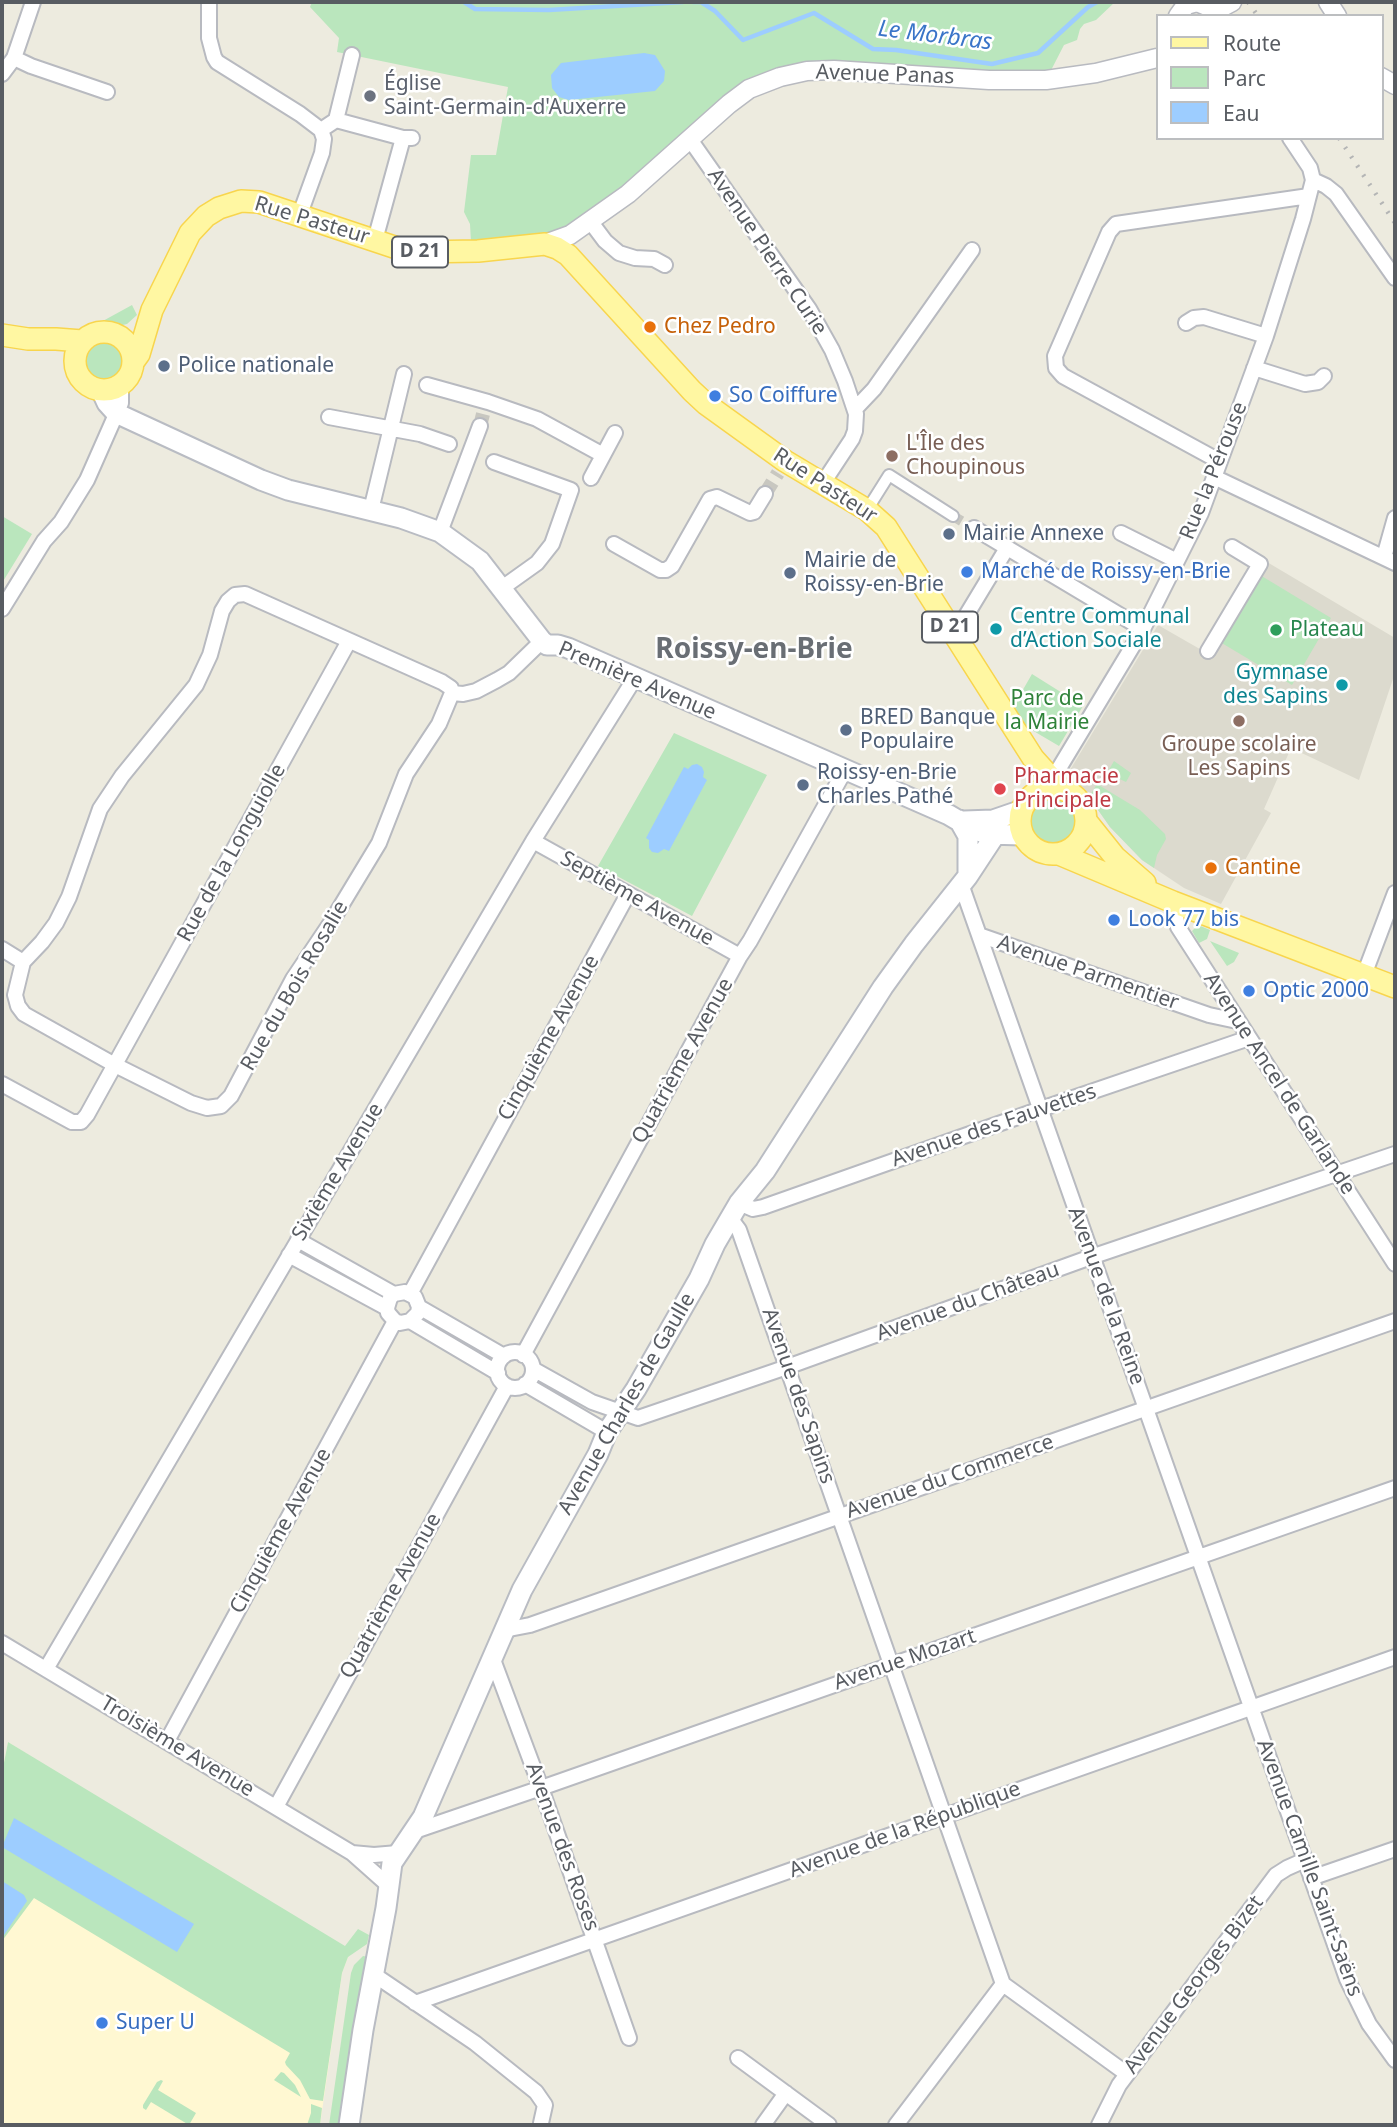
<!DOCTYPE html>
<html>
<head>
<meta charset="utf-8">
<style>
  body { margin:0 }
  #map { position:relative; width:1397px; height:2127px; overflow:hidden; background:#edebdf; font-family:"Noto Sans",sans-serif }
  canvas { display:block }
  .frame { position:absolute; inset:0; border:4px solid #585c62; pointer-events:none }
  .legend { position:absolute; left:1156px; top:14px; width:228px; height:126px; box-sizing:border-box; background:#fff; border:2px solid #bcbec0; margin:0; padding:9px 12px; list-style:none; font-size:21px; color:#585c62 }
  .legend li { display:flex; align-items:center; gap:14px; height:35px }
  .legend b { width:35px; border:2px solid #bcbec0 }
</style>
</head>
<body>
<div id="map">
<canvas width="1397" height="2127"></canvas>
<div class="frame"></div>
<ul class="legend">
<li><b style="height:9px;background:#fff7a2"></b>Route</li>
<li><b style="height:19px;background:#bae6bd"></b>Parc</li>
<li><b style="height:19px;background:#9dcdff"></b>Eau</li>
</ul>
</div>
<script>
const context = document.querySelector('canvas').getContext('2d');
context.lineJoin = 'round';
function fill(path, color) { context.fillStyle = color; context.fill(path, 'evenodd'); }
const shape = rows => new Path2D(rows.map(r => 'M' + r).join(''));
function strokePath(path, color, width, dash) { context.strokeStyle = color; context.lineWidth = width; context.lineCap = dash ? 'butt' : 'round'; context.setLineDash(dash || []); context.stroke(path); }
function drawText(font, color, halo, rows, align = 'center') {
  context.font = font + ' "Noto Sans",sans-serif'; context.lineWidth = 5; context.setLineDash([]); context.textBaseline = 'middle'; context.strokeStyle = halo; context.fillStyle = color; for (const [text, x, y, turn = 0] of rows) {
    context.save(); context.translate(x, y); context.rotate((+turn || 0) * Math.PI / 180); context.textAlign = isNaN(turn) ? turn : align; if (halo) context.strokeText(text, 0, 0); context.fillText(text, 0, 0); context.restore();
  }
}
fill(shape([
  [8,1742,348,1957,342,1973,320,2125,2,2125,2,1773]
]), '#fff8d2');
fill(shape([
  [1267,562,1395,638,1395,673,1359,780,1291,748,1264,809,1271,813,1221,904,1184,888,1142,860,1110,827,1070,770,1158,625,1212,656]
]), '#dcdace');
fill(shape([
  [312,2,1115,2,1096,20,1084,24,1080,29,1077,40,1064,45,1046,80,834,70,749,89,570,235,471,242,470,224,464,212,471,155,496,155,508,87,337,52,339,38,310,7],
  [132,305,137,315,127,324,118,326,101,322],
  '83 361a21 21 0 1 1 42 0a21 21 0 1 1-42 0Z',
  [2,516,32,534,2,583],
  [1260,575,1331,618,1292,685,1220,642],
  [1032,674,1083,706,1059,746,1025,726,1013,707],
  [674,733,767,775,692,916,598,866],
  [1114,761,1131,773,1126,782,1107,773],
  [1097,784,1140,810,1165,834,1166,839,1157,855,1154,868,1142,860,1110,827,1089,797],
  '1026 822a27 27 0 1 1 54 0a27 27 0 1 1-54 0Z',
  [1198,925,1210,930,1207,939,1199,943,1192,931],
  [1210,941,1239,953,1234,962,1227,966],
  [8,1742,345,1946,358,1929,369,1935,367,1944,348,1957,342,1973,323,2101,310,2099,300,2080,286,2065,285,2062,290,2053,34,1898,2,1941,2,1773],
  [363,1956,369,1957,342,2125,329,2125,351,1973,354,1965],
  [281,2072,284,2073,295,2085,301,2097,274,2080],
  [161,2080,163,2081,158,2090,196,2113,189,2125,151,2102,146,2110,143,2108,143,2105,157,2082],
  [311,2104,322,2108,320,2125,307,2125,311,2113]
]), '#bae6bd');
fill(shape([
  [644,53,655,55,665,71,664,81,655,91,569,100,559,97,552,88,551,75,561,63],
  [697,764,702,767,704,772,703,777,707,780,669,851,664,849,658,853,652,852,649,848,649,840,646,838,684,767,688,769,692,765],
  [14,1818,194,1924,177,1952,2,1847],
  [2,1881,24,1895,27,1901,2,1938]
]), '#9dcdff');
strokePath(shape([
  [464,2,475,9,549,10,683,2],
  [693,2,701,2,715,11,743,40,814,13,873,49,896,50,992,64,1038,53,1088,7,1097,2]
]), '#9dcdff', 4.5);
strokePath(shape([
  [953,516,963,522]
]), '#c8c7c0', 10, [10, 5]);
strokePath(shape([
  [480,426,483,414],
  [765,494,778,473]
]), '#c8c7c0', 14, [14, 7]);
const pedestrian = shape([
  [867,510,889,475,953,516]
]);
const minor = shape([
  [209,2,209,38,214,57,217,62,300,114,321,130,324,139,322,153,300,214],
  [14,58,31,66,107,92],
  [2,74,14,58,33,2],
  [336,120,352,55],
  [321,130,336,120,403,138,412,138],
  [689,138,809,309,832,350,845,381,856,414,855,431,852,439,823,483],
  [1290,138,1310,168,1313,180,1326,186,1336,194,1395,278],
  [590,221,605,241,619,253,635,258,654,259,665,265],
  [375,240,403,138],
  [1186,323,1194,318,1204,317,1266,336],
  [1254,368,1305,384,1318,382,1324,376],
  [427,385,488,402,537,419,603,455],
  [855,409,874,389,972,250],
  [329,417,420,434,449,444],
  [1219,461,1063,376,1056,368,1055,356,1109,232,1116,224,1309,196],
  [494,462,571,490,552,544,537,563,502,588],
  [1214,477,1395,563],
  [591,478,615,433],
  [371,510,404,374],
  [974,528,1143,629],
  [440,532,480,426],
  [1121,533,1177,561],
  [614,544,660,570,666,570,672,566,710,499,717,497,750,513,754,512,765,494],
  [1384,557,1395,518],
  [2,609,44,541,61,522,87,480,121,403,121,385],
  [955,634,1007,548],
  [1208,651,1260,564,1232,547],
  [1052,780,1143,629,1201,513,1266,336,1303,219,1313,180],
  [533,841,740,956],
  [961,884,1347,1979,1369,2024,1395,2060],
  [1173,902,1178,927,1395,1264],
  [979,935,1209,1015,1237,1021],
  [2,949,23,962,42,942,56,923,69,897,100,809,122,776,196,685,210,655,222,611,228,601,235,595,245,594,442,682,451,688,452,693,463,694,476,691,497,680,509,673,542,641],
  [23,962,15,995,18,1006,24,1014,115,1065,191,1103,207,1108,221,1106,231,1096,293,979,330,924,379,843,406,774,439,724,452,693],
  [1364,975,1395,893],
  [2,1084,72,1122,81,1122,87,1115,349,641],
  [739,1203,753,1209,763,1207,1035,1111,1249,1038],
  [730,1218,739,1230,1003,1984,1127,2074],
  [298,1240,394,1294],
  [289,1255,387,1308,388,1313,395,1321,400,1323,410,1321,418,1313,419,1307,415,1297,405,1292,394,1294,390,1298,387,1308],
  [410,1294,628,894],
  [419,1307,504,1356],
  [410,1321,498,1373],
  '497 1370a18 18 0 1 1 36 0a18 18 0 1 1-36 0Z',
  [523,1355,740,956,750,941,845,770],
  [533,1369,592,1402,638,1418,787,1367,1091,1257,1395,1154],
  [525,1384,607,1432],
  [504,1630,530,1625,1395,1321],
  [2,1643,352,1853,388,1885],
  [492,1657,541,1788,629,2038],
  [46,1669,533,841,635,678],
  [167,1741,395,1321],
  [276,1807,507,1386],
  [415,1831,541,1788,1395,1488],
  [352,1853,374,1855,398,1853],
  [1311,1878,1395,1849],
  [373,1974,475,2043,536,2092,545,2105,541,2123],
  [415,2003,1395,1657],
  [738,2058,829,2125],
  [763,2125,786,2093],
  [896,2125,1003,1984],
  [1099,2125,1119,2085,1276,1875,1287,1868,1305,1860]
]);
const tertiary = shape([
  [1328,2,1337,16],
  [1213,12,1232,2],
  [1178,16,1186,5,1197,2,1209,7,1214,16],
  [1381,77,1395,85],
  [545,244,570,235,628,194,729,104,749,89,780,77,807,71,834,70,989,80,1046,80,1096,73,1157,58]
]);
const secondary = shape([
  [101,390,107,403,116,413,261,480,288,490,401,518,440,532,480,561,542,641,547,645,558,645,568,648,949,815,971,828,987,834,1022,835],
  [959,820,968,836,968,876],
  [964,821,993,820,1022,810],
  [349,2125,363,2030,386,1908,392,1863,423,1817,522,1590,598,1454,607,1432,636,1389,699,1279,715,1244,739,1203,765,1171,883,987,914,944,968,876,995,835]
]);
const primary = shape([
  '75 361a29 29 0 1 1 58 0a29 29 0 1 1-58 0Z',
  [2,335,28,339,56,339,82,341],
  [134,361,139,354,152,310,190,233,206,216,219,208,241,201,259,202,394,247,417,252,478,251,545,244,557,248,568,255,692,391,706,404,785,461,867,510,886,527,1033,758,1061,789],
  '1020 821a33 33 0 1 1 66 0a33 33 0 1 1-66 0Z',
  [1087,822,1115,857,1145,883],
  [1059,854,1173,902,1395,987]
]);
strokePath(pedestrian, '#b8bac0', 14);
strokePath(minor, '#b8bac0', 18);
strokePath(tertiary, '#b8bac0', 21);
strokePath(secondary, '#b9bcc3', 23);
strokePath(primary, '#f8d54d', 24);
strokePath(pedestrian, '#fff', 10);
strokePath(minor, '#fff', 14);
strokePath(tertiary, '#fff', 18);
strokePath(secondary, '#fff', 19);
strokePath(primary, '#fff7a2', 21);
strokePath(shape([
  [1248,2,1258,16],
  [1339,138,1395,223]
]), '#b4b5b5', 4.5, [2, 9]);
for (const [x, y, r, color] of [
  [370,96,7,"#6b7280"],
  [650,327,7,"#e8710a"],
  [164,366,7,"#5c6f8a"],
  [715,396,7,"#3f7fe0"],
  [892,456,7,"#8d6e63"],
  [949,534,7,"#5c6f8a"],
  [967,572,7,"#3f7fe0"],
  [790,573,7,"#5c6f8a"],
  [996,629,7,"#0f9aa8"],
  [1276,630,7,"#2e9e5b"],
  [1342,685,7,"#0f9aa8"],
  [1239,721,7,"#8d6e63"],
  [846,730,7,"#5c6f8a"],
  [803,785,7,"#5c6f8a"],
  [1000,789,7,"#e0444e"],
  [1211,868,7,"#e8710a"],
  [1114,920,7,"#3f7fe0"],
  [1249,991,7,"#3f7fe0"],
  [102,2023,7,"#3f7fe0"]
]) { const dot = new Path2D(); dot.arc(x, y, r, 0, 2 * Math.PI); context.fillStyle = color; context.fill(dot); strokePath(dot, '#fff', 2.5); }
for (const [x, y, w] of [
  [420,252,56],
  [950,627,56]
]) { const box = new Path2D(); box.roundRect(x - w / 2, y - 15.5, w, 31, 5); context.fillStyle = '#fff'; context.fill(box); strokePath(box, '#585c62', 2); }
drawText('bold 19px', '#585c62', null, [
  ["D 21",420,252],
  ["D 21",950,627]
]);
drawText('21px', '#585c62', '#fff', [
  ["Avenue Panas",885,75,2],
  ["Rue Pasteur",312,221,17],
  ["Avenue Pierre Curie",767,252,56],
  ["Rue la Pérouse",1214,471,-68],
  ["Rue Pasteur",825,486,33],
  ["Première Avenue",637,681,23],
  ["Rue de la Longuiolle",232,853,-61],
  ["Septième Avenue",637,899,29],
  ["Avenue Parmentier",1088,973,19],
  ["Rue du Bois Rosalie",295,986,-60],
  ["Cinquième Avenue",549,1038,-61],
  ["Quatrième Avenue",683,1061,-61],
  ["Avenue Ancel de Garlande",1279,1084,57],
  ["Avenue des Fauvettes",994,1126,-19],
  ["Sixième Avenue",338,1172,-59],
  ["Avenue de la Reine",1106,1296,70],
  ["Avenue du Château",968,1302,-20],
  ["Avenue des Sapins",798,1396,71],
  ["Avenue Charles de Gaulle",627,1404,-60],
  ["Avenue du Commerce",950,1477,-19],
  ["Cinquième Avenue",281,1531,-61],
  ["Quatrième Avenue",391,1596,-61],
  ["Avenue Mozart",905,1660,-19],
  ["Troisième Avenue",177,1747,31],
  ["Avenue de la République",905,1830,-20],
  ["Avenue des Roses",562,1847,70],
  ["Avenue Camille Saint-Saëns",1309,1868,70],
  ["Avenue Georges Bizet",1194,1985,-53]
]);
drawText('21px', '#5b616d', '#fff', [
  ["Église",384,84],
  ["Saint-Germain-d'Auxerre",384,108]
], 'left');
drawText('21px', '#c56008', '#fff', [
  ["Chez Pedro",664,327],
  ["Cantine",1225,868]
], 'left');
drawText('21px', '#4e5e75', '#fff', [
  ["Police nationale",178,366],
  ["Mairie Annexe",963,534],
  ["Mairie de",804,561],
  ["Roissy-en-Brie",804,585],
  ["BRED Banque",860,718],
  ["Populaire",860,742],
  ["Roissy-en-Brie",817,773],
  ["Charles Pathé",817,797]
], 'left');
drawText('21px', '#366cbe', '#fff', [
  ["So Coiffure",729,396],
  ["Marché de Roissy-en-Brie",981,572],
  ["Look 77 bis",1128,920],
  ["Optic 2000",1263,991],
  ["Super U",116,2023]
], 'left');
drawText('21px', '#785e54', '#fff', [
  ["L'Île des",906,444],
  ["Choupinous",906,468],
  ["Groupe scolaire",1239,745,"center"],
  ["Les Sapins",1239,769,"center"]
], 'left');
drawText('21px', '#0d838f', '#fff', [
  ["Centre Communal",1010,617],
  ["d’Action Sociale",1010,641],
  ["Gymnase",1328,673,"right"],
  ["des Sapins",1328,697,"right"]
], 'left');
drawText('21px', '#27864d', '#fff', [
  ["Plateau",1290,630]
], 'left');
drawText('21px', '#2f8239', '#fff', [
  ["Parc de",1047,699],
  ["la Mairie",1047,723]
]);
drawText('21px', '#be3a42', '#fff', [
  ["Pharmacie",1014,777],
  ["Principale",1014,801]
], 'left');
drawText('italic 23px', '#3a75c8', '#fff', [
  ["Le Morbras",935,36,7]
]);
drawText('bold 28px', '#696e74', '#fff', [
  ["Roissy-en-Brie",754,650]
]);
</script>
</body>
</html>
